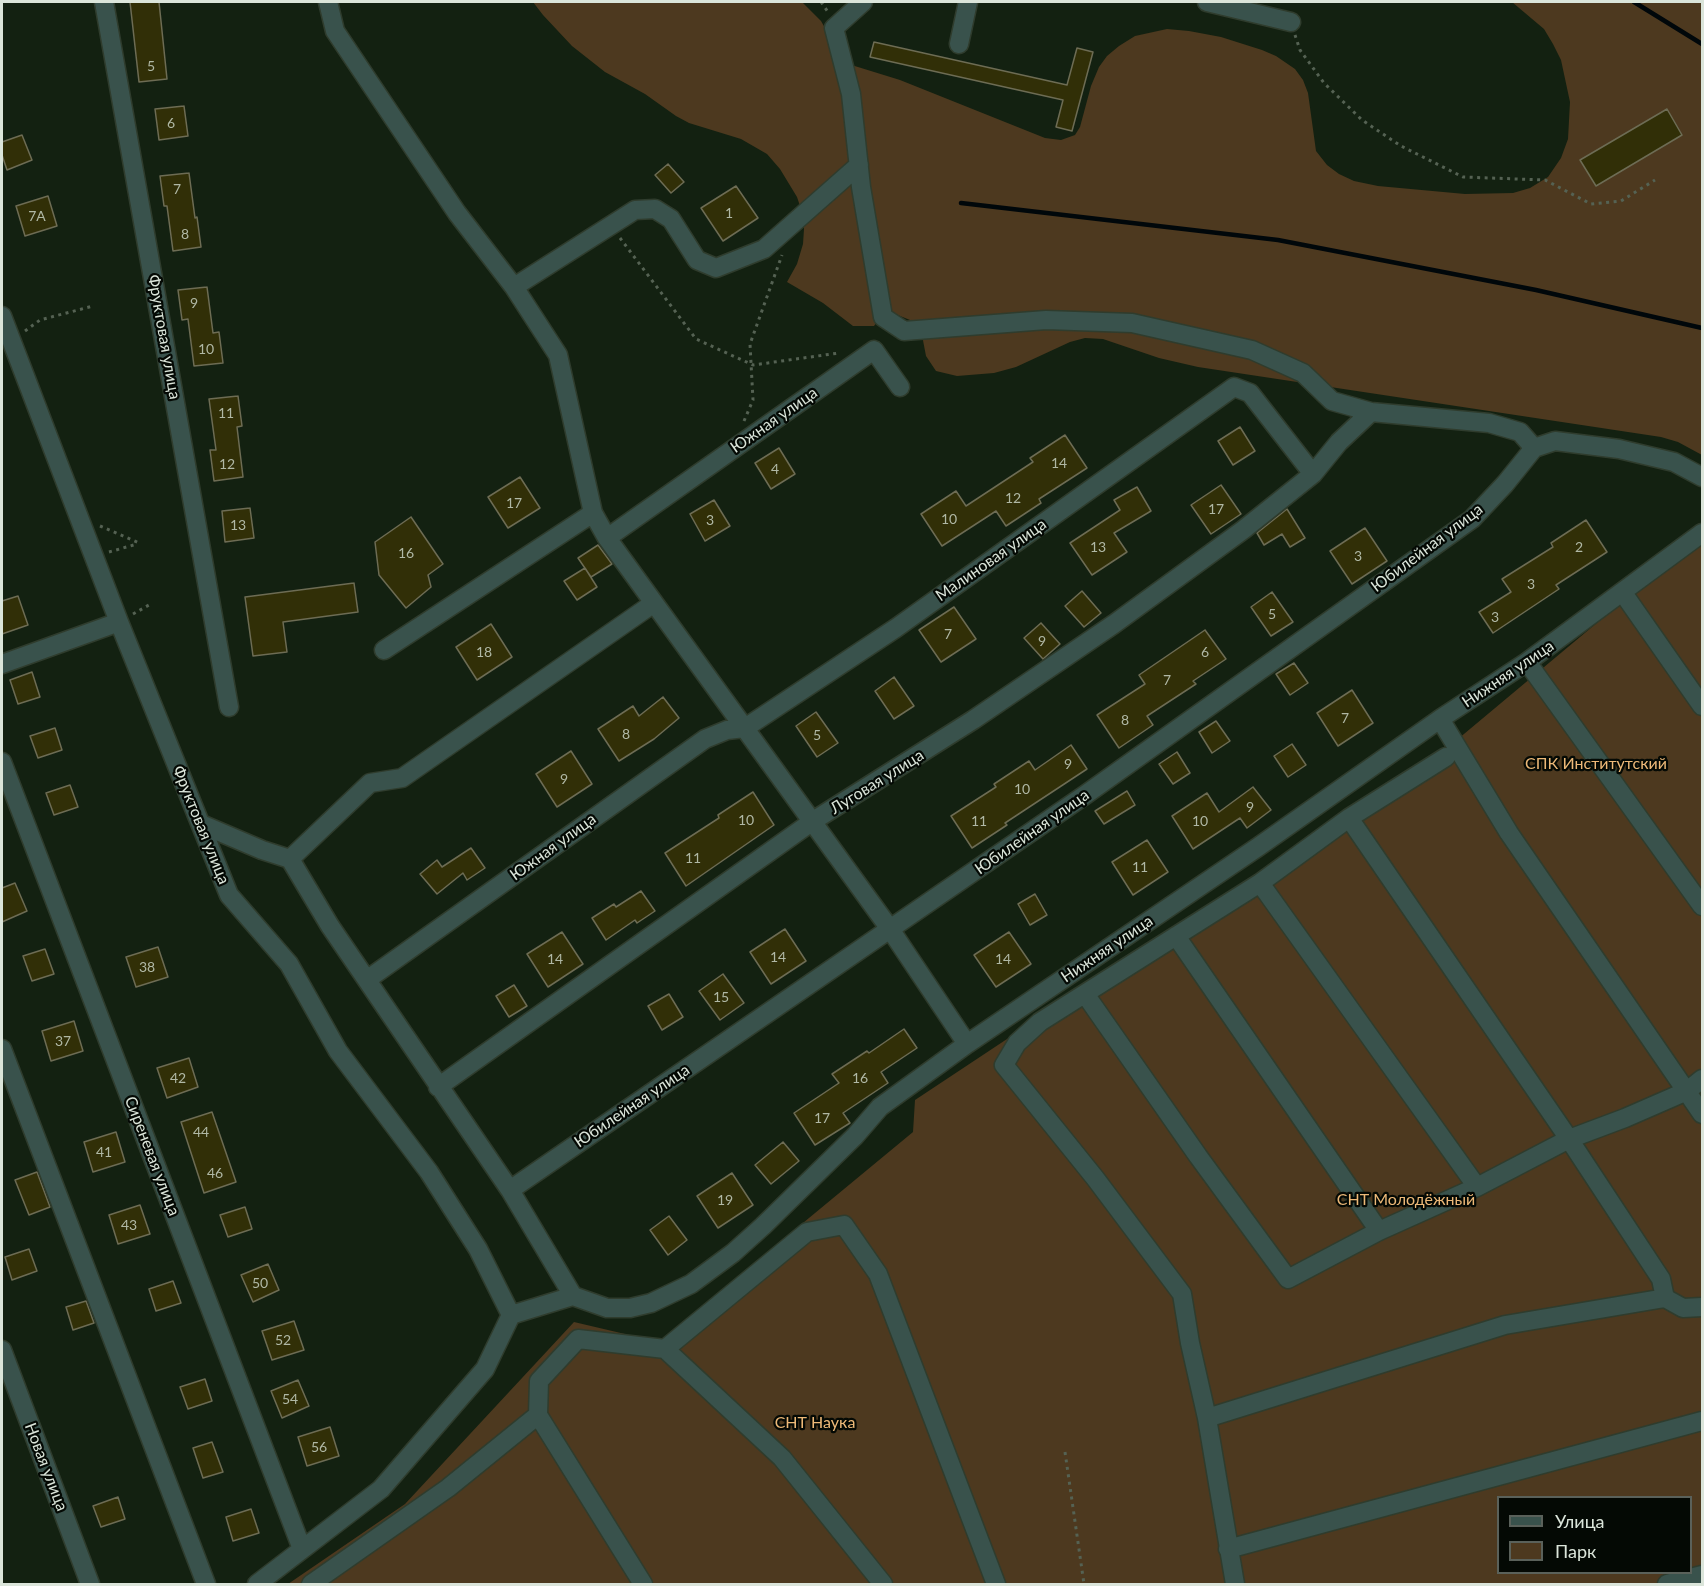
<!DOCTYPE html>
<html>
<head>
<meta charset="utf-8">
<style>
  body { margin:0 }
  #map { position:relative; width:1704px; height:1586px; overflow:hidden; background:#132111; font-family:Lato,sans-serif }
  canvas { display:block }
  .frame { position:absolute; inset:0; border:3px solid #dbe5da; pointer-events:none }
  .legend { position:absolute; left:1497px; top:1496px; width:195px; height:78px; box-sizing:border-box; background:#040904; border:2px solid #5a615a; margin:0; padding:8px 10px; list-style:none; font-size:18px; color:#dbe5da }
  .legend li { display:flex; align-items:center; gap:12px; height:30px }
  .legend b { width:30px; border:2px solid #5a615a }
</style>
</head>
<body>
<div id="map">
<canvas width="1704" height="1586"></canvas>
<div class="frame"></div>
<ul class="legend">
<li><b style="height:8px;background:#39524c"></b>Улица</li>
<li><b style="height:16px;background:#4d391f"></b>Парк</li>
</ul>
</div>
<script>
const context = document.querySelector('canvas').getContext('2d');
context.lineJoin = 'round';
function fill(path, color) { context.fillStyle = color; context.fill(path, 'evenodd'); }
const shape = rows => new Path2D(rows.map(r => 'M' + r).join(''));
function strokePath(path, color, width, dash) { context.strokeStyle = color; context.lineWidth = width; context.lineCap = dash ? 'butt' : 'round'; context.setLineDash(dash || []); context.stroke(path); }
function drawText(font, color, halo, rows, align = 'center') {
  context.font = font + ' Lato,sans-serif'; context.lineWidth = 4.5; context.setLineDash([]); context.textBaseline = 'middle'; context.strokeStyle = halo; context.fillStyle = color; for (const [text, x, y, turn = 0] of rows) {
    context.save(); context.translate(x, y); context.rotate((+turn || 0) * Math.PI / 180); context.textAlign = isNaN(turn) ? turn : align; if (halo) context.strokeText(text, 0, 0); context.fillText(text, 0, 0); context.restore();
  }
}
fill(shape([
  [533,2,802,2,821,21,845,63,900,80,1045,138,1061,140,1075,135,1080,127,1091,86,1099,67,1107,56,1119,46,1135,36,1167,29,1189,31,1221,37,1262,50,1276,56,1295,69,1303,80,1308,93,1316,151,1327,165,1339,174,1354,181,1378,186,1465,194,1513,193,1530,188,1548,177,1561,158,1568,139,1570,102,1561,60,1553,44,1544,29,1512,2,1702,2,1702,455,1678,442,1661,437,1198,367,1159,358,1103,339,1085,338,1070,342,1016,367,994,373,957,376,936,371,926,356,921,330,915,322,895,314,879,319,874,326,853,326,823,303,787,282,797,264,803,244,804,229,802,212,797,197,780,169,767,154,741,139,689,123,676,116,645,94,605,72,572,46,543,15],
  [1702,535,1702,1584,288,1584,405,1504,574,1322,659,1342,913,1132,915,1100,1452,744],
  [1498,1498,1690,1498,1690,1572,1498,1572]
]), '#4d391f');
strokePath(shape([
  [1634,2,1702,44],
  [961,203,1278,240,1536,290,1702,328]
]), '#00070a', 4.5);
const building = shape([
  [130,2,159,2,167,79,139,82,130,2],
  [874,42,1067,85,1077,48,1093,52,1072,131,1056,127,1063,100,870,57,874,42],
  [184,106,188,136,159,140,155,109,184,106],
  [1667,109,1682,135,1596,186,1580,160,1667,109],
  [22,135,32,160,7,170,2,155,2,142,22,135],
  [668,164,684,182,671,193,655,175,668,164],
  [189,173,195,218,197,217,201,247,173,251,167,206,164,206,160,176,189,173],
  [736,186,758,218,723,241,701,208,736,186],
  [48,196,57,226,25,236,16,206,48,196],
  [207,287,213,333,219,332,223,363,194,366,188,319,182,320,178,290,207,287],
  [238,396,242,426,237,427,243,477,214,481,210,450,216,450,209,399,238,396],
  [1240,427,1255,451,1233,465,1218,441,1240,427],
  [1065,435,1087,468,1039,499,1041,503,1006,526,996,511,942,546,921,514,956,491,966,506,1033,462,1030,458,1065,435],
  [779,448,795,474,771,489,755,463,779,448],
  [520,477,540,508,508,528,488,497,520,477],
  [1221,485,1241,514,1211,534,1191,505,1221,485],
  [1137,487,1151,511,1114,533,1127,552,1092,575,1070,543,1120,510,1114,500,1137,487],
  [714,500,730,526,705,541,690,514,714,500],
  [250,508,254,538,225,542,222,511,250,508],
  [1287,509,1305,538,1290,547,1282,534,1264,545,1257,533,1287,509],
  [411,517,443,564,428,575,431,587,406,608,379,575,375,542,411,517],
  [1586,520,1607,552,1556,585,1559,589,1493,633,1479,612,1511,592,1502,579,1553,547,1551,543,1586,520],
  [1365,528,1387,561,1352,584,1330,551,1365,528],
  [598,545,612,564,591,577,578,558,598,545],
  [585,568,597,587,577,600,564,581,585,568],
  [354,583,358,612,283,622,287,652,253,656,245,597,354,583],
  [1082,591,1101,613,1084,627,1065,606,1082,591],
  [1272,592,1293,622,1271,636,1251,607,1272,592],
  [18,596,28,625,2,634,2,601,18,596],
  [954,607,976,639,941,662,919,630,954,607],
  [1041,623,1060,644,1043,659,1024,638,1041,623],
  [491,624,512,657,477,680,456,647,491,624],
  [1205,630,1226,659,1193,681,1196,684,1147,716,1153,725,1119,748,1097,715,1145,684,1139,675,1205,630],
  [1294,663,1308,683,1290,695,1276,674,1294,663],
  [32,672,40,697,18,704,10,680,32,672],
  [894,677,914,706,894,719,875,691,894,677],
  [1352,690,1373,723,1338,746,1317,713,1352,690],
  [663,697,679,718,654,739,619,761,598,729,633,706,639,716,663,697],
  [816,712,838,743,817,757,796,726,816,712],
  [1216,721,1230,741,1212,753,1199,732,1216,721],
  [55,728,62,750,38,758,30,736,55,728],
  [1292,744,1306,765,1288,777,1274,756,1292,744],
  [1071,745,1087,769,1005,823,1007,825,972,848,951,816,996,787,994,784,1029,761,1035,770,1071,745],
  [571,751,592,784,557,807,536,774,571,751],
  [1177,752,1190,773,1173,784,1159,764,1177,752],
  [70,785,78,807,54,815,46,793,70,785],
  [1253,787,1271,810,1247,828,1240,818,1193,849,1172,816,1207,793,1219,812,1253,787],
  [1127,791,1135,805,1104,824,1095,811,1127,791],
  [753,792,774,825,686,886,665,853,719,818,718,815,753,792],
  [1147,840,1168,872,1133,895,1112,862,1147,840],
  [471,848,485,868,467,880,463,873,437,894,420,874,437,860,442,867,471,848],
  [15,883,27,911,2,922,2,888,15,883],
  [641,891,655,911,637,923,635,920,606,940,592,918,614,904,616,907,641,891],
  [1035,894,1047,915,1030,925,1018,904,1035,894],
  [785,929,806,961,771,984,750,952,785,929],
  [562,932,583,964,548,987,527,954,562,932],
  [1009,932,1031,964,996,987,974,955,1009,932],
  [158,947,168,977,136,987,126,957,158,947],
  [45,949,54,974,32,981,23,956,45,949],
  [723,974,744,1003,720,1020,699,991,723,974],
  [514,985,527,1006,509,1017,496,996,514,985],
  [669,994,683,1017,662,1030,648,1006,669,994],
  [74,1021,83,1051,51,1061,42,1031,74,1021],
  [904,1029,917,1048,881,1072,888,1083,843,1113,850,1123,815,1145,794,1113,839,1083,832,1074,867,1051,869,1053,904,1029],
  [189,1058,198,1087,167,1098,157,1068,189,1058],
  [212,1112,236,1182,204,1193,181,1122,212,1112],
  [116,1132,125,1162,93,1172,84,1142,116,1132],
  [783,1142,799,1161,771,1184,755,1165,783,1142],
  [37,1172,50,1207,29,1215,15,1180,37,1172],
  [732,1173,753,1205,718,1228,697,1196,732,1173],
  [140,1205,150,1234,118,1244,109,1215,140,1205],
  [245,1207,252,1229,228,1237,220,1215,245,1207],
  [669,1216,687,1240,668,1255,650,1230,669,1216],
  [29,1249,37,1271,12,1280,5,1257,29,1249],
  [268,1264,279,1290,253,1302,241,1275,268,1264],
  [173,1281,181,1303,156,1311,149,1289,173,1281],
  [86,1301,94,1323,73,1330,66,1307,86,1301],
  [294,1321,304,1350,272,1360,262,1331,294,1321],
  [205,1379,212,1401,188,1409,180,1387,205,1379],
  [298,1380,309,1406,282,1418,271,1391,298,1380],
  [330,1427,339,1456,307,1466,298,1437,330,1427],
  [212,1442,223,1472,203,1478,193,1448,212,1442],
  [118,1497,125,1519,101,1527,93,1506,118,1497],
  [251,1509,259,1533,233,1541,226,1517,251,1509]
]);
fill(building, '#312f07');
strokePath(building, '#6d6c54', 1.5);
const minor = shape([
  [104,2,229,707],
  [328,2,335,31,457,213,514,287,558,355,593,513,607,538,890,929,967,1044],
  [863,2,834,28,851,94,861,187,883,317,904,331,1046,320,1132,323,1252,350,1303,373,1332,401,1371,412,1489,423,1520,432,1534,448,1555,441,1619,449,1674,462,1702,477],
  [1207,2,1291,22],
  [959,44,968,2],
  [514,287,635,210,655,209,671,219,697,260,716,268,764,249,859,165],
  [2,316,119,622,229,895,289,964,338,1051,429,1172,478,1249,511,1315],
  [607,538,874,350,900,387],
  [1623,593,1702,706],
  [384,650,593,513],
  [1527,662,1702,906],
  [2,664,119,622],
  [1440,719,1509,833,1702,1114],
  [2,762,302,1549],
  [1349,818,1569,1139,1661,1279,1665,1298],
  [201,824,262,850,290,859,330,926,510,1190,573,1296],
  [290,859,370,783,402,778,654,603],
  [1260,883,1477,1187],
  [1176,936,1379,1231],
  [368,979,705,739,727,730,745,728,896,628,1234,387,1250,393,1313,474,1339,442,1371,412],
  [1085,994,1198,1156,1288,1279,1379,1231,1477,1187,1569,1139,1625,1118,1687,1091,1702,1079],
  [2,1049,206,1584],
  [438,1087,813,821,973,720,1114,624,1243,530,1313,474],
  [510,1190,1085,795,1472,519,1505,484,1534,448],
  [511,1315,573,1296,607,1308,630,1308,651,1303,691,1284,733,1253,763,1226,855,1136,880,1107,967,1044,1258,847,1440,719,1527,662,1702,533],
  [665,1349,782,1458,883,1584],
  [2,1350,90,1584],
  [538,1415,643,1584],
  [1207,1418,1505,1325,1665,1298,1683,1308,1702,1307],
  [1228,1549,1702,1421],
  [257,1584,381,1489,485,1369,511,1315],
  [311,1584,448,1488,538,1415,539,1381,578,1339,665,1349,807,1232,844,1225,878,1274,996,1584],
  [1235,1584,1207,1418,1190,1343,1182,1294,1095,1178,1004,1065,1017,1043,1040,1022,1260,883,1349,818,1446,757],
  [1667,1584,1702,1575]
]);
strokePath(minor, '#2f3c2d', 21);
strokePath(shape([
  [821,2,828,12],
  [1295,35,1300,50,1324,83,1362,120,1401,146,1463,177,1545,180,1591,204,1621,201,1655,180],
  [620,238,696,339,753,365,839,353],
  [25,331,40,320,93,306],
  [744,421,753,400,750,344,782,255],
  [100,526,139,543],
  [109,552,137,544],
  [133,614,149,605],
  [1065,1452,1084,1584]
]), '#556253', 3, [3, 4.5]);
strokePath(minor, '#39524c', 18);
drawText('14px', '#b0b8a5', null, [
  ["5",151,66],
  ["6",171,123],
  ["7",177,189],
  ["1",729,213],
  ["7А",37,216],
  ["8",185,234],
  ["9",194,303],
  ["10",206,349],
  ["11",226,413],
  ["14",1059,463],
  ["12",227,464],
  ["4",775,469],
  ["12",1013,498],
  ["17",514,503],
  ["17",1216,509],
  ["10",949,519],
  ["3",710,520],
  ["13",238,525],
  ["13",1098,547],
  ["2",1579,547],
  ["16",406,553],
  ["3",1358,556],
  ["3",1531,584],
  ["5",1272,614],
  ["3",1495,617],
  ["7",948,634],
  ["9",1042,641],
  ["18",484,652],
  ["6",1205,652],
  ["7",1167,680],
  ["7",1345,718],
  ["8",1125,720],
  ["8",626,734],
  ["5",817,735],
  ["9",1068,764],
  ["9",564,779],
  ["10",1022,789],
  ["9",1250,807],
  ["10",746,820],
  ["11",979,821],
  ["10",1200,821],
  ["11",693,858],
  ["11",1140,867],
  ["14",778,957],
  ["14",555,959],
  ["14",1003,959],
  ["38",147,967],
  ["15",721,997],
  ["37",63,1041],
  ["42",178,1078],
  ["16",860,1078],
  ["17",822,1118],
  ["44",201,1132],
  ["41",104,1152],
  ["46",215,1173],
  ["19",725,1200],
  ["43",129,1225],
  ["50",260,1283],
  ["52",283,1340],
  ["54",290,1399],
  ["56",319,1447]
]);
drawText('16px', '#dbe5da', '#040904', [
  ["Фруктовая улица",164,337,80],
  ["Южная улица",774,420,-35],
  ["Юбилейная улица",1427,548,-37],
  ["Малиновая улица",991,560,-35],
  ["Нижняя улица",1508,674,-34],
  ["Луговая улица",877,782,-32],
  ["Фруктовая улица",201,825,68],
  ["Юбилейная улица",1032,832,-35],
  ["Южная улица",553,847,-36],
  ["Нижняя улица",1107,949,-34],
  ["Юбилейная улица",632,1106,-34],
  ["Сиреневая улица",152,1156,69],
  ["Новая улица",46,1467,69]
]);
drawText('16px', '#edb978', '#040904', [
  ["СПК Институтский",1596,764],
  ["СНТ Молодёжный",1406,1200],
  ["СНТ Наука",815,1423]
]);
</script>
</body>
</html>
